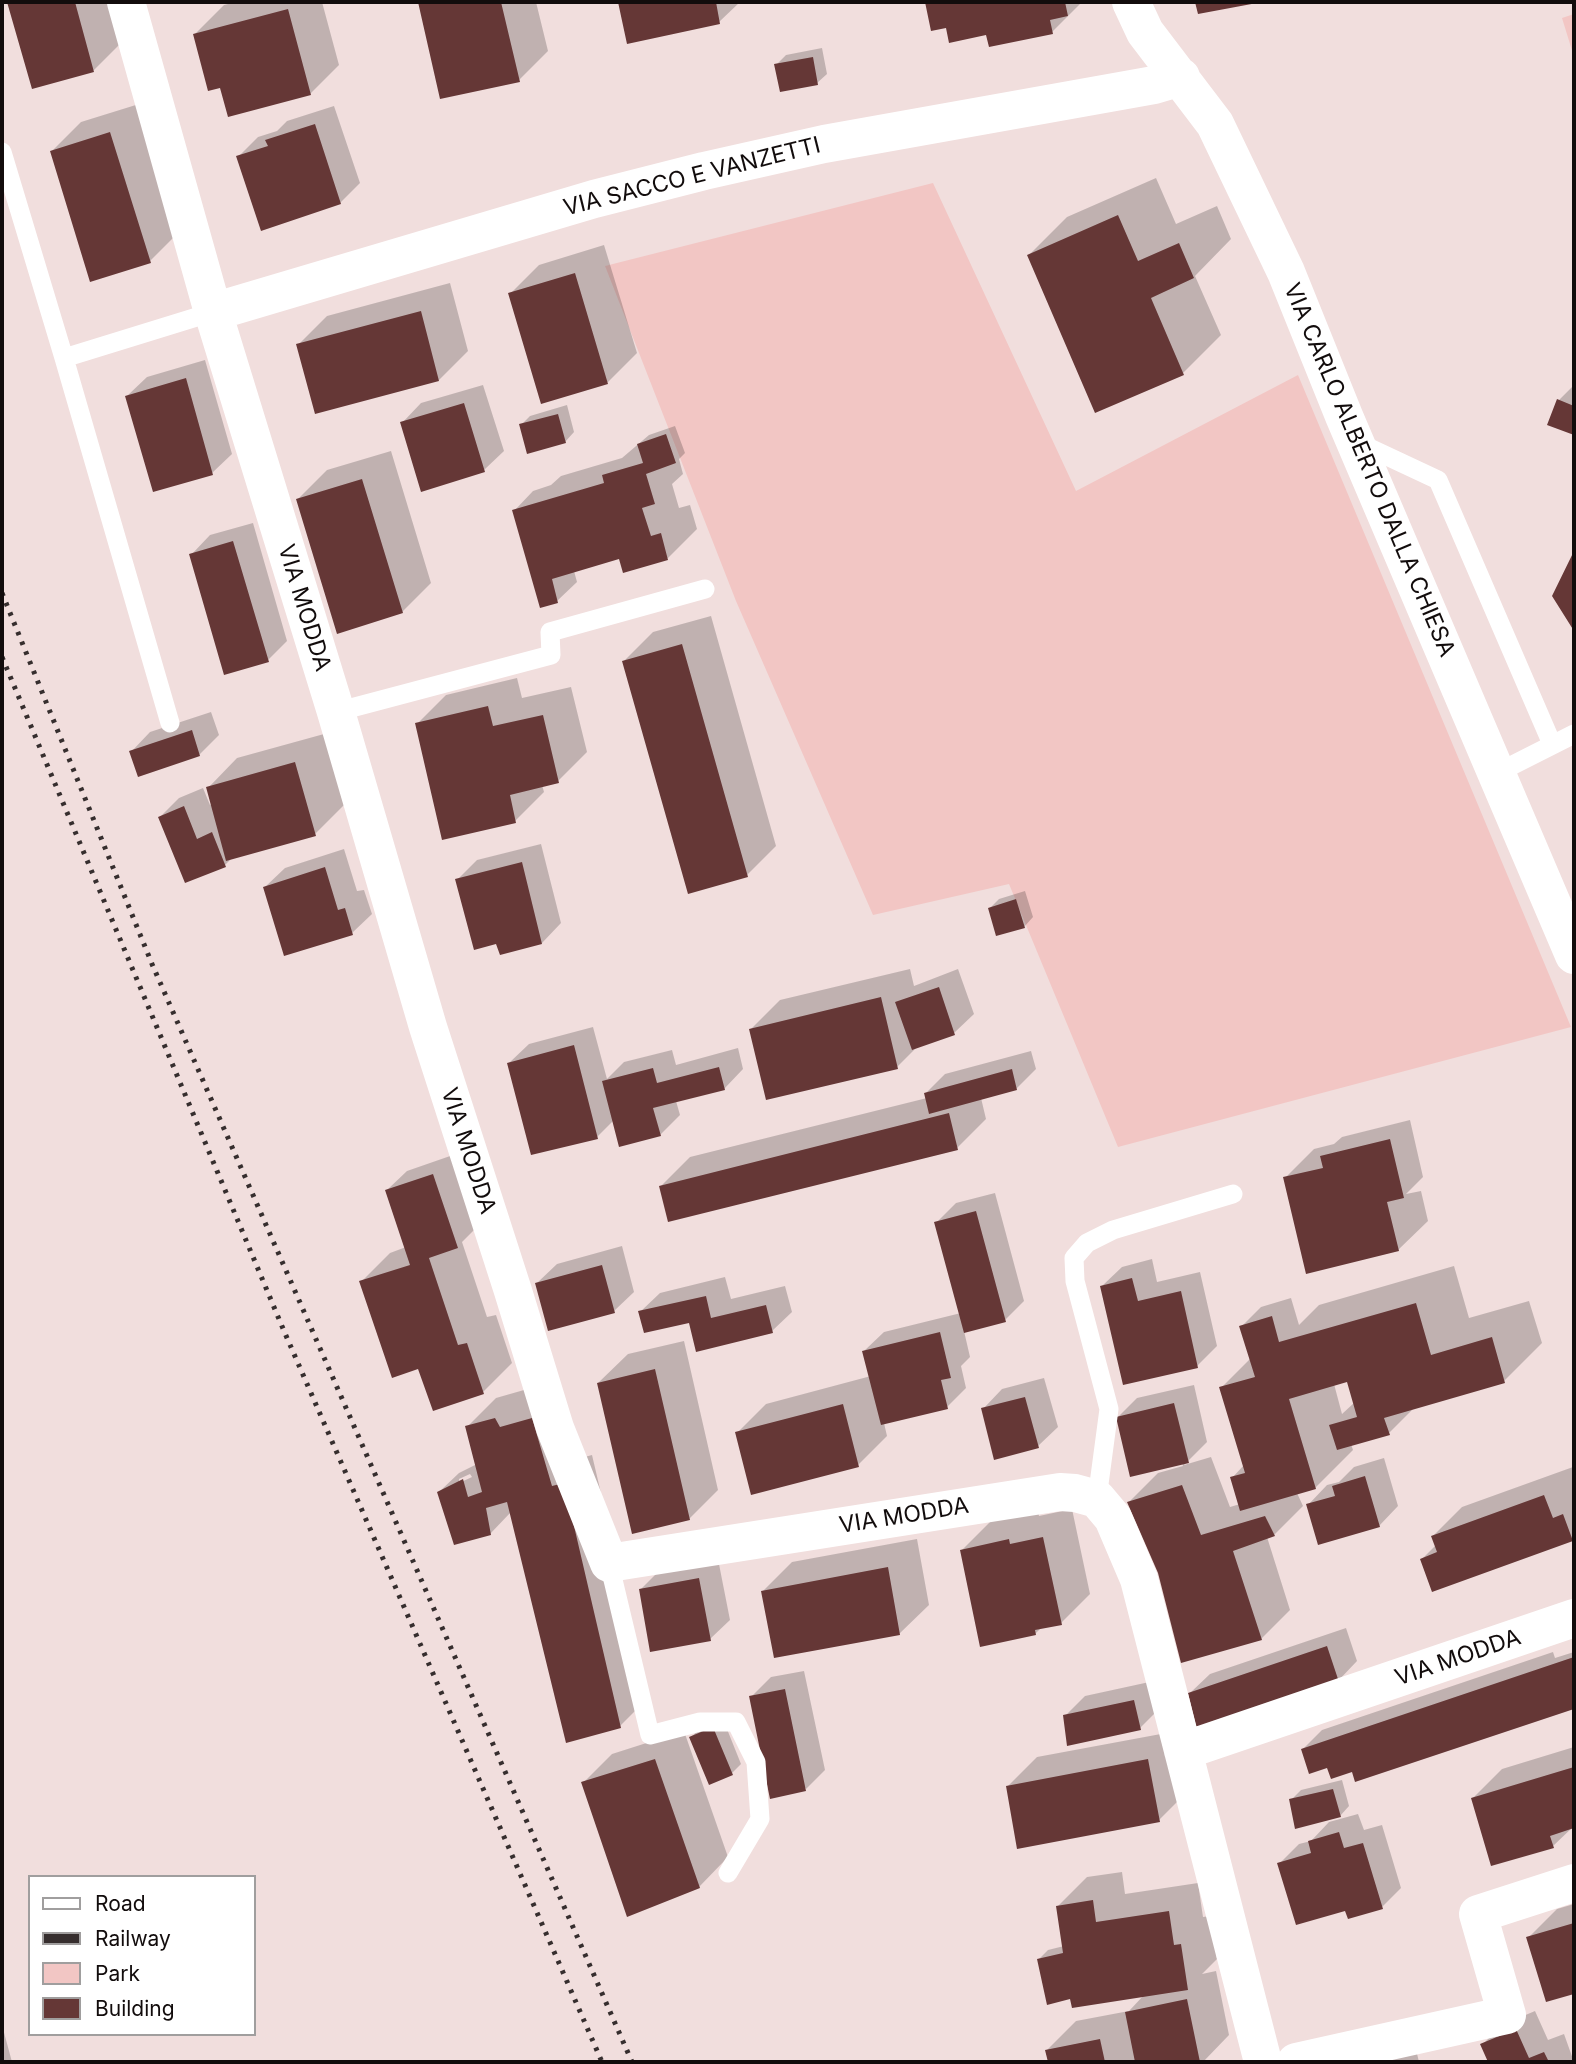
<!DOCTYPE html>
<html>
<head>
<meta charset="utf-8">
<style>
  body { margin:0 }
  #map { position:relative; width:1576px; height:2064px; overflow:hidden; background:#f1dedd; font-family:Inter,sans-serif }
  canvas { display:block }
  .frame { position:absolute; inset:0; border:4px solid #120c0c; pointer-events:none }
  .legend { position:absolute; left:28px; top:1875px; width:228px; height:161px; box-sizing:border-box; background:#fff; border:2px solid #a09e9e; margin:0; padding:9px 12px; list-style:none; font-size:21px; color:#120c0c }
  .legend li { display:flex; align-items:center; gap:14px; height:35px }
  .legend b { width:35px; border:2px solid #a09e9e }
</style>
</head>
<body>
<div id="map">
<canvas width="1576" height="2064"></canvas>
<div class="frame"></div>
<ul class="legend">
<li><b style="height:9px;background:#fff"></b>Road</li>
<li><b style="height:9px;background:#362e2e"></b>Railway</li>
<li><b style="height:19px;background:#f2c6c4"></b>Park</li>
<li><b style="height:19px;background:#653736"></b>Building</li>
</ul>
</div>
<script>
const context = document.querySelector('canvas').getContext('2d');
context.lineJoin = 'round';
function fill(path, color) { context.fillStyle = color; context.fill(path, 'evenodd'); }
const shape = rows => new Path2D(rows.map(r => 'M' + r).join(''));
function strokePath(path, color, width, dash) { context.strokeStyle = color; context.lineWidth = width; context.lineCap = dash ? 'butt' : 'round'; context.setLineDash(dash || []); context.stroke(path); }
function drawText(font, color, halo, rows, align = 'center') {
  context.font = font + ' Inter,sans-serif'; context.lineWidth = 7; context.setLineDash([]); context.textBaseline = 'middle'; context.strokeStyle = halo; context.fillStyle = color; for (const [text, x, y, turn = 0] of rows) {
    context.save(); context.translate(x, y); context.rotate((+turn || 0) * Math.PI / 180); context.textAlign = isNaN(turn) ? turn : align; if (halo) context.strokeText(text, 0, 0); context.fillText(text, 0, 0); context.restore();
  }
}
fill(shape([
  [1574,14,1574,57,1562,18],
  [933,183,1076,491,1298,375,1571,1027,1118,1147,1009,884,873,915,736,601,605,266]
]), '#f2c6c4');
fill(shape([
  [9,2,111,2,123,41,94,70,33,87],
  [236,2,322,2,339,65,310,94,221,85,195,34,224,5],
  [420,2,536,2,548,51,519,80,442,97],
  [620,2,740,2,719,22,628,42],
  [927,2,1080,2,1081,3,1052,32,987,33,947,26,932,29],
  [822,48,827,74,817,83,776,65,786,55],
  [139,104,179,232,150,261,52,151,81,122],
  [334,106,360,183,340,203,238,157,258,137,277,131,287,121],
  [1156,178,1176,224,1217,206,1231,239,1195,276,1221,335,1183,373,1029,255,1067,217],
  [604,245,637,353,608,382,542,402,510,294,539,265],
  [450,283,468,351,439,380,298,345,327,316],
  [205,360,232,454,212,473,127,396,147,377],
  [483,385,504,451,484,470,402,423,421,403],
  [1574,385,1574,433,1549,424,1559,400],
  [567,405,574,432,565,442,521,425,530,416],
  [675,426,685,453,679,459,683,474,672,484,679,508,690,505,697,529,668,558,624,571,621,557,574,571,577,582,557,601,514,511,533,491,551,485,561,476,622,458,649,435],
  [391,451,431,583,402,612,298,499,327,470],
  [253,523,287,641,268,660,191,555,210,535],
  [711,616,776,846,747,875,624,661,653,632],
  [517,678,522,698,571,687,587,752,558,781,542,785,544,792,515,821,417,724,446,695],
  [211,712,219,735,199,755,131,752,150,732],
  [324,734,344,805,315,834,233,857,225,865,160,817,179,798,203,788,210,805,212,804,208,788,237,758],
  [541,844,561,923,542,943,498,942,457,880,477,860],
  [344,849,357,891,364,890,372,914,352,933,265,887,285,868],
  [1025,891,1033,917,1024,927,990,908,999,899],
  [910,969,914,986,958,969,974,1014,954,1033,919,1045,897,1067,751,1029,780,1000],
  [593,1027,607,1079,624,1062,672,1050,676,1065,738,1048,743,1069,724,1089,676,1101,680,1115,660,1135,614,1120,597,1137,509,1063,529,1044],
  [1031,1051,1036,1069,1016,1089,981,1098,986,1119,957,1148,661,1186,690,1157,927,1098,926,1093,945,1074],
  [1410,1120,1423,1177,1406,1194,1421,1191,1428,1221,1398,1250,1285,1178,1314,1149,1334,1144,1342,1137],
  [453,1155,477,1227,462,1242,487,1317,496,1315,512,1363,483,1392,361,1282,390,1253,406,1247,387,1190,407,1171],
  [995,1193,1024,1301,1005,1320,964,1331,970,1357,961,1366,966,1388,947,1407,884,1423,887,1436,858,1465,737,1433,766,1404,871,1376,864,1351,884,1332,961,1313,936,1223,956,1203],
  [622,1246,634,1292,614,1311,537,1283,557,1264],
  [1152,1259,1157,1282,1200,1272,1217,1346,1197,1366,1102,1286,1122,1267],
  [1454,1266,1469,1318,1529,1301,1542,1343,1504,1381,1415,1407,1389,1433,1351,1444,1353,1450,1315,1488,1297,1493,1303,1506,1274,1535,1267,1537,1290,1610,1261,1639,1160,1572,1129,1502,1158,1473,1183,1466,1182,1463,1117,1418,1137,1398,1194,1385,1207,1442,1184,1465,1211,1457,1230,1507,1240,1504,1232,1478,1244,1465,1221,1388,1251,1358,1241,1327,1261,1307,1291,1298,1299,1325,1319,1305],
  [1348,1380,1355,1402,1342,1414,1334,1384],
  [725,1277,731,1299,785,1286,792,1312,772,1331,640,1312,660,1293],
  [684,1341,718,1490,689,1519,598,1383,628,1354],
  [1044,1378,1058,1427,1038,1446,983,1409,1002,1389],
  [524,1390,581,1458,592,1455,649,1697,620,1726,511,1512,490,1534,439,1492,459,1473,477,1464,467,1427,496,1398],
  [470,1474,472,1477,459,1483,459,1479],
  [1384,1458,1398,1506,1379,1526,1308,1505,1327,1485,1339,1482,1354,1467],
  [1573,1467,1574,1537,1572,1539,1422,1559,1436,1545,1433,1536,1462,1507],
  [1072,1509,1090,1594,1061,1623,1042,1627,1035,1634,962,1550,991,1521,1038,1511,1039,1516],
  [917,1539,929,1605,899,1634,763,1591,792,1562],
  [718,1559,730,1620,710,1639,641,1589,660,1570],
  [1346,1628,1357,1661,1338,1681,1190,1693,1210,1674],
  [1553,1652,1555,1658,1574,1652,1574,1707,1356,1780,1353,1770,1328,1766,1303,1749,1322,1730],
  [804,1671,825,1770,806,1789,751,1697,771,1677],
  [1154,1681,1160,1708,1140,1728,1065,1716,1085,1696],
  [723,1719,741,1764,732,1773,691,1737,701,1728],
  [684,1731,728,1857,699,1887,583,1783,612,1754],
  [1177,1731,1188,1791,1159,1820,1007,1787,1037,1757],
  [1574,1747,1574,1826,1553,1846,1473,1798,1502,1769],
  [1342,1780,1349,1806,1340,1816,1291,1800,1301,1790],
  [1358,1814,1364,1830,1382,1825,1401,1888,1382,1907,1346,1908,1279,1864,1299,1844,1311,1841,1329,1822],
  [1122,1872,1125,1894,1198,1883,1203,1917,1210,1916,1217,1959,1202,1974,1216,1971,1229,2035,1203,2062,1050,2062,1047,2050,1076,2021,1129,2011,1144,1995,1072,1995,1039,1959,1048,1950,1064,1946,1058,1906,1087,1877],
  [1574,1904,1574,1992,1547,2000,1528,1938,1557,1909],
  [1535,2011,1548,2040,1564,2034,1574,2062,1490,2062,1482,2045,1502,2025],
  [2,2025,12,2062,2,2062],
  [1414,2041,1419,2062,1304,2062]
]), '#0003');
fill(shape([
  [7,2,75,2,94,72,32,89],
  [418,2,501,2,520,82,440,99],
  [618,2,716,2,720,24,627,44],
  [925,2,1065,2,1068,16,1050,20,1053,34,989,47,986,35,949,43,946,28,931,31],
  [1195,2,1257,2,1257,3,1198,14],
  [288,9,311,95,228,117,220,88,208,91,193,34],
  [813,57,818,85,780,92,774,64],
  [315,124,341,204,261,231,236,156,268,146,265,140],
  [110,132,151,263,90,282,50,151],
  [1118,215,1138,261,1179,243,1194,278,1151,298,1184,375,1095,413,1027,255],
  [575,273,608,384,541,404,508,293],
  [421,311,439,381,315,414,296,344],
  [186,378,213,475,153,492,125,396],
  [1557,399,1574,406,1574,435,1547,425],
  [464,403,485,472,421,492,400,422],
  [558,414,566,443,527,454,519,424],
  [666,434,676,463,646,474,655,504,642,508,651,536,661,533,668,560,623,573,619,559,552,579,558,603,540,608,512,510,604,483,602,475,643,463,637,444],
  [362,479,403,613,337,634,296,499],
  [233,541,269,662,224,675,189,554],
  [1574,551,1574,631,1552,596],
  [682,644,748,877,688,894,622,661],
  [488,706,493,726,543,715,559,783,510,795,516,823,442,840,415,723],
  [192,730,200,756,138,777,129,751],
  [295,762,316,836,226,861,206,787],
  [184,806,197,839,212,832,226,867,185,883,158,817],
  [522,862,542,944,500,955,496,944,474,950,455,879],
  [325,867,338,910,345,908,353,935,284,956,263,887],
  [1016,899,1025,928,996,936,988,908],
  [939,987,955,1035,912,1050,895,1002],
  [881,997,898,1069,766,1100,749,1029],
  [574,1045,598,1139,531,1155,507,1063],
  [719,1067,725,1090,653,1108,661,1136,619,1147,602,1081,653,1068,657,1083],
  [1012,1069,1017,1090,929,1114,924,1093],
  [949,1113,958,1150,668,1222,659,1186],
  [1390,1139,1404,1198,1387,1202,1399,1251,1306,1274,1283,1177,1323,1168,1320,1156],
  [433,1174,458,1248,429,1258,458,1345,467,1343,484,1394,433,1411,418,1369,392,1378,359,1281,410,1265,385,1190],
  [976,1211,1006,1322,964,1333,934,1222],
  [602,1265,615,1313,548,1331,535,1283],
  [1132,1278,1138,1301,1181,1291,1198,1368,1123,1385,1100,1286],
  [706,1296,711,1318,766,1305,773,1333,696,1352,689,1323,644,1333,638,1311],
  [1416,1303,1431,1355,1492,1337,1505,1383,1384,1418,1390,1435,1337,1450,1329,1425,1357,1417,1347,1382,1289,1399,1316,1489,1240,1511,1230,1477,1245,1473,1219,1387,1255,1377,1239,1326,1272,1316,1279,1342],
  [940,1332,951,1378,941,1380,948,1409,881,1425,862,1351],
  [655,1369,690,1520,632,1534,597,1383],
  [1025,1397,1039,1448,994,1460,981,1408],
  [1174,1403,1189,1463,1130,1477,1116,1417],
  [843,1404,859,1467,751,1495,735,1432],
  [495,1418,500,1427,532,1418,552,1486,564,1483,621,1728,566,1743,507,1502,486,1508,491,1535,454,1545,437,1492,463,1479,468,1497,482,1492,465,1426],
  [1365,1476,1380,1527,1318,1545,1306,1504,1335,1496,1332,1486],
  [1182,1485,1201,1535,1265,1516,1275,1536,1233,1551,1262,1640,1181,1663,1158,1573,1127,1502],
  [1544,1495,1553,1518,1563,1514,1573,1541,1432,1592,1420,1559,1437,1552,1431,1536],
  [1043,1537,1062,1625,1035,1630,1036,1635,980,1647,960,1550,1009,1539,1010,1544],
  [888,1567,900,1635,774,1658,761,1591],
  [699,1578,711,1641,650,1652,639,1589],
  [1327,1646,1339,1682,1197,1730,1188,1693],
  [1574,1657,1574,1709,1355,1782,1352,1772,1331,1779,1327,1768,1309,1774,1301,1749],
  [785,1689,806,1791,770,1799,749,1696],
  [1134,1700,1141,1730,1067,1746,1063,1715],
  [713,1727,733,1775,709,1785,689,1737],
  [655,1759,700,1888,627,1917,581,1782],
  [1148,1759,1160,1822,1017,1849,1006,1786],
  [1574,1767,1574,1828,1550,1836,1554,1848,1491,1866,1471,1798],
  [1333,1789,1341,1817,1295,1829,1289,1799],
  [1339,1832,1344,1848,1363,1843,1383,1909,1348,1919,1345,1911,1296,1925,1277,1863,1311,1853,1308,1841],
  [1093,1900,1096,1922,1169,1911,1174,1945,1181,1944,1188,1990,1072,2008,1070,1999,1047,2005,1037,1959,1063,1953,1056,1906],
  [1574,1923,1574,1994,1546,2002,1526,1937],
  [1187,1999,1200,2062,1135,2062,1125,2012],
  [1516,2029,1529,2058,1544,2052,1549,2062,1488,2062,1480,2044],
  [1100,2039,1105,2062,1048,2062,1045,2050]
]), '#653736');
strokePath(shape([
  [2,152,64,358,170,723],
  [64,358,213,312],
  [1359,443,1438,480,1552,744],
  [336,712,551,655,550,632,705,589],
  [1497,773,1574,734],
  [1097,1499,1109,1409,1075,1281,1074,1258,1087,1243,1113,1230,1233,1194],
  [609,1563,650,1735,700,1722,736,1722,756,1762,760,1819,728,1873]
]), '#fff', 19);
strokePath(shape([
  [126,2,213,312,336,712,428,1027,513,1291,555,1428,609,1563,1060,1492,1075,1493,1097,1499,1113,1518,1139,1579,1263,2062],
  [1131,2,1145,32,1215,124,1286,272,1344,416,1574,955],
  [213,312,594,199,704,171,824,144,1154,85,1181,77],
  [1183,1751,1574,1618],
  [1296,2062,1507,2015,1478,1914,1574,1883]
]), '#fff', 38);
strokePath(shape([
  [2,593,152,964,632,2062],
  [2,657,284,1331,602,2062]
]), '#362e2e', 5, [3.5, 7]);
drawText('23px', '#120c0c', '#fff', [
  ["VIA SACCO E VANZETTI",692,177,-14],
  ["VIA CARLO ALBERTO DALLA CHIESA",1369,470,67],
  ["VIA MODDA",304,608,73],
  ["VIA MODDA",468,1151,72],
  ["VIA MODDA",904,1516,-9],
  ["VIA MODDA",1458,1658,-19]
]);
</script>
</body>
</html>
